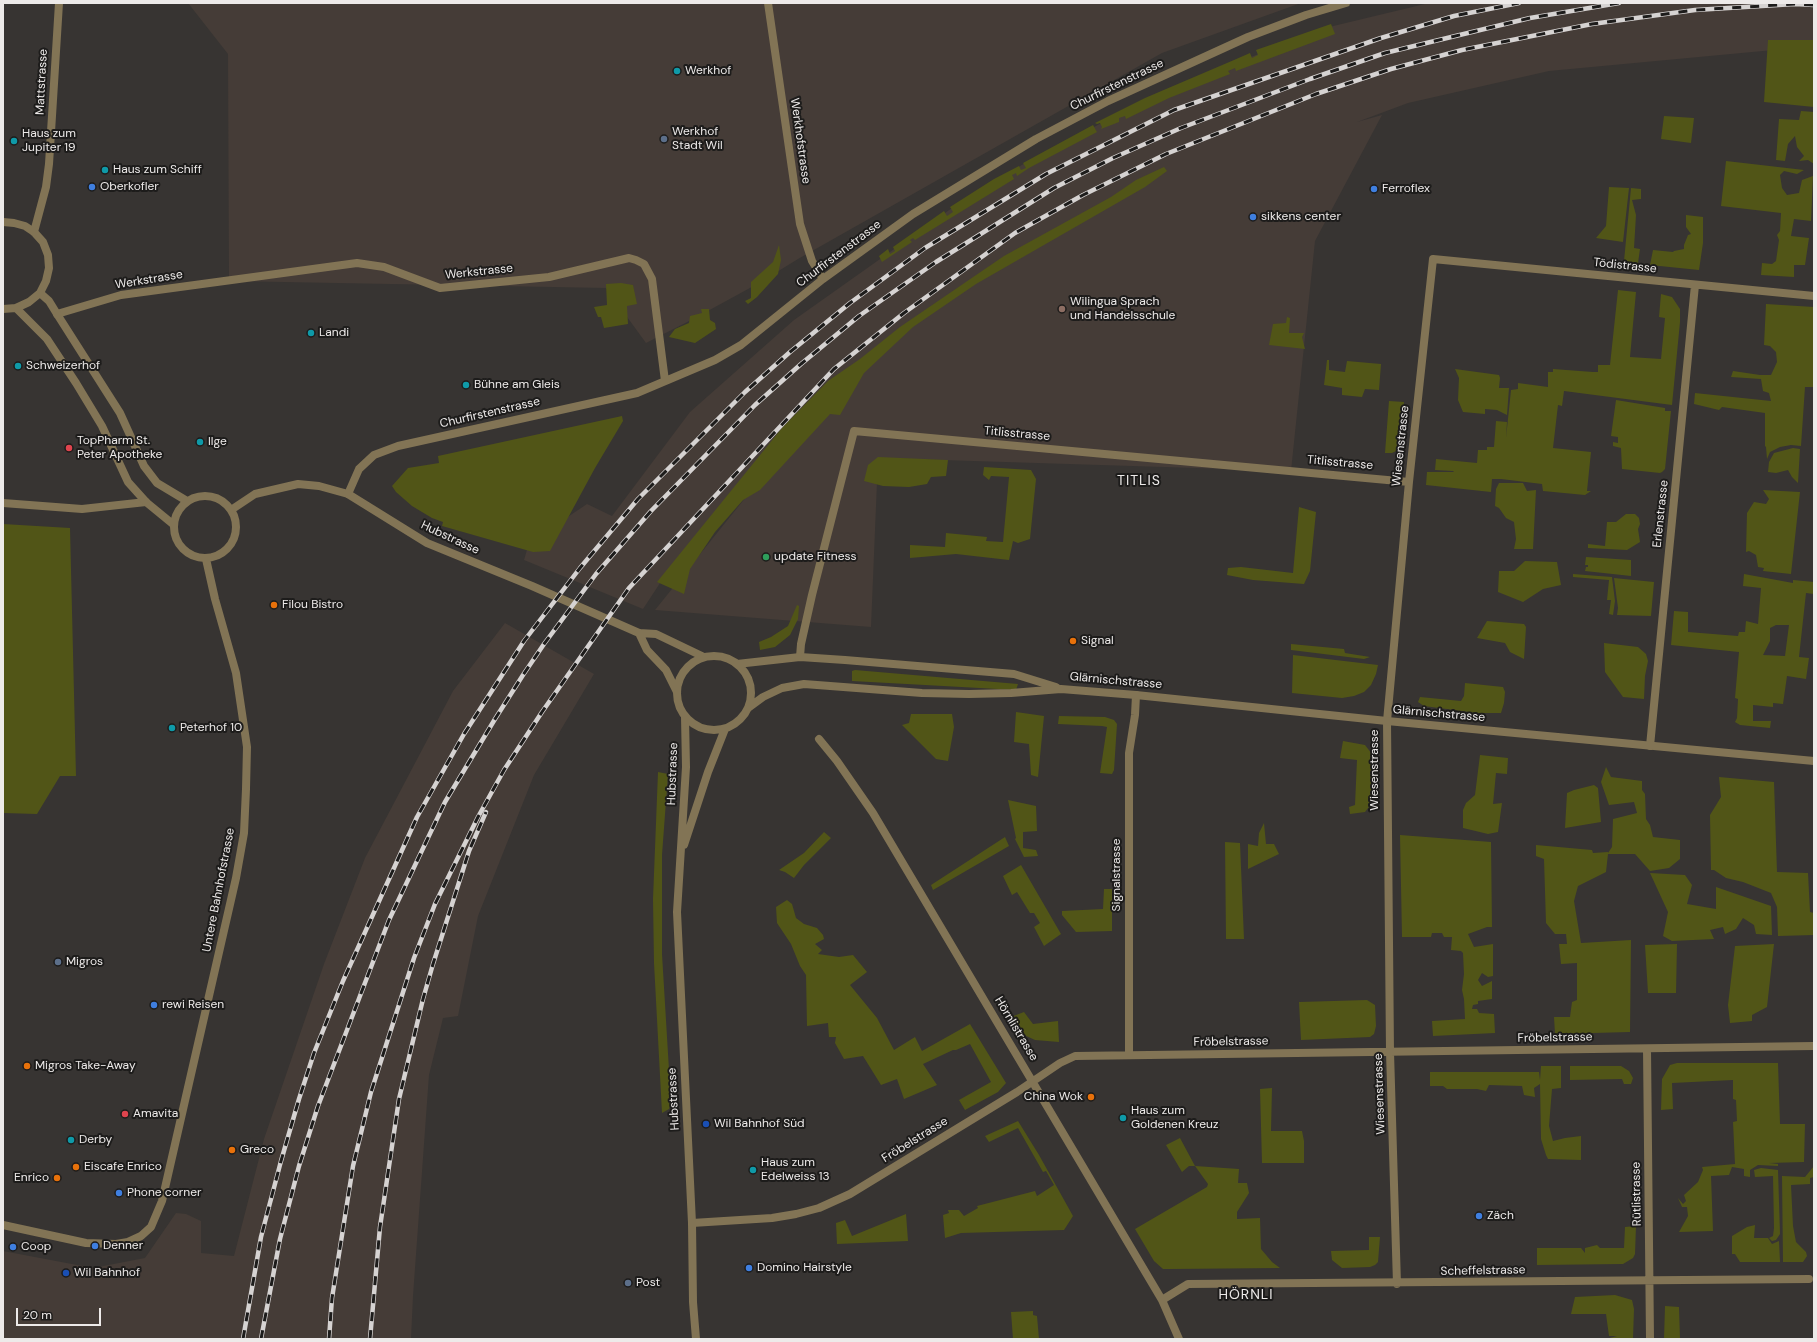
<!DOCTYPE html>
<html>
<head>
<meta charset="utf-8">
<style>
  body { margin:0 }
  #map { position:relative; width:1817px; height:1342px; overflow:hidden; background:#373432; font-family:"DM Sans",sans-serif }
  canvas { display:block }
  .frame { position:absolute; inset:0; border:4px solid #edeae9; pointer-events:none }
  .scale { position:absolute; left:16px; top:1308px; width:85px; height:18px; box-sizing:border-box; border:2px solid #edeae9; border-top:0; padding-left:5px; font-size:12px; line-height:14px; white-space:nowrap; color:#edeae9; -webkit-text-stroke:3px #1d1c1b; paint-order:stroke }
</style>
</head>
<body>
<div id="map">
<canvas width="1817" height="1342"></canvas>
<div class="frame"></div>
<div class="scale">20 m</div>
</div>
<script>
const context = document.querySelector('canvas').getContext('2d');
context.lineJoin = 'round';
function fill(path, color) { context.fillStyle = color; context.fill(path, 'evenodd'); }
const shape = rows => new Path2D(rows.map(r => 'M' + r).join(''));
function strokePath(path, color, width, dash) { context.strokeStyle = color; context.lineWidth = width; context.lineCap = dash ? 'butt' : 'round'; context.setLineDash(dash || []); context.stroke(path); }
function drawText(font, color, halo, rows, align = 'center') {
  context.font = font + ' "DM Sans",sans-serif'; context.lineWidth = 4; context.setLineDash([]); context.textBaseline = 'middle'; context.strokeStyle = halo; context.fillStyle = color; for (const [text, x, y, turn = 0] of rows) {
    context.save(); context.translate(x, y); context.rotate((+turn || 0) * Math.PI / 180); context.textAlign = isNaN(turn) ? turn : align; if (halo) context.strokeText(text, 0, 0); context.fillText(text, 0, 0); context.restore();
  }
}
fill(shape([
  [188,3,1301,3,1162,53,798,259,759,283,695,318,646,343,606,288,229,281,228,54],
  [1429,3,1814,3,1814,48,1795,48,1549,71,1408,103,1357,122,1382,115,1315,241,1291,471,878,458,871,627,655,610,746,497,666,574,643,609,524,560,529,543,587,504,612,516,690,412,794,320,969,196,1027,162,1159,93,1325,28],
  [505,623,594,674,534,775,478,916,458,1016,443,1018,429,1075,413,1296,411,1339,3,1339,3,1251,93,1268,145,1258,176,1213,186,1214,201,1221,201,1253,234,1256,264,1139,324,964,365,858,453,691]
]), '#453c37');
fill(shape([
  [1331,24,1335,34,1236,71,1235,68,1228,71,1230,74,1169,98,1126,119,1125,116,1119,118,1119,122,1101,129,1102,127,1100,123,1097,124,1095,123,1145,98,1234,60,1250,53,1252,58,1258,55,1256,50],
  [1768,40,1814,40,1814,107,1764,102],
  [1801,111,1814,112,1814,164,1808,160,1799,161,1804,156,1797,147,1795,136,1788,144,1785,161,1776,160,1779,119,1799,120],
  [1664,116,1694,118,1691,143,1661,139],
  [1093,125,1097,132,1029,168,1017,176,1016,173,1012,175,1014,179,915,240,913,238,910,240,912,242,882,262,879,256,888,249,890,254,895,251,893,247,944,211,947,216,953,212,950,207,994,179,1019,166,1021,170,1026,168,1023,163],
  [1726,161,1804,170,1797,174,1784,171,1780,175,1782,188,1787,195,1799,193,1802,180,1813,176,1811,221,1794,219,1791,236,1809,238,1805,265,1794,265,1794,277,1761,275,1762,263,1772,264,1776,261,1779,240,1777,235,1780,231,1781,213,1721,206],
  [1164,167,1167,171,1145,187,976,284,913,327,864,373,840,415,830,414,760,490,743,500,715,532,690,569,684,594,657,582,782,428,828,381,860,359,900,327,1004,256,1111,197,1136,180],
  [1609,187,1629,188,1623,242,1596,238,1606,226],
  [1631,188,1641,189,1641,199,1632,200,1636,215,1634,248,1640,249,1638,263,1624,261],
  [1686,215,1703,217,1703,243,1699,270,1650,265,1653,250,1673,252,1674,251,1684,249,1684,245,1688,235,1691,234,1686,227],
  [779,245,781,260,778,274,757,297,748,304,745,301,751,298,751,282,773,262],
  [621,283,633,285,637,304,627,306,628,324,604,328,601,317,598,317,594,307,607,305,606,284],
  [1618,290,1636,292,1630,357,1661,359,1665,318,1659,317,1661,294,1672,297,1680,309,1680,322,1672,405,1564,391,1562,406,1558,405,1553,448,1591,452,1587,491,1591,491,1585,495,1543,491,1542,484,1501,479,1492,479,1491,492,1426,485,1427,472,1454,472,1453,471,1435,470,1436,459,1477,463,1478,450,1487,450,1487,447,1494,447,1496,421,1507,422,1506,438,1511,390,1518,389,1518,383,1548,387,1548,372,1553,372,1553,369,1593,372,1598,372,1598,365,1610,365],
  [1766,304,1814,307,1814,387,1805,387,1801,446,1791,445,1780,447,1770,452,1767,459,1766,447,1765,446,1765,413,1722,407,1719,410,1694,404,1695,393,1771,401,1769,393,1763,391,1761,379,1731,377,1733,371,1760,375,1771,375,1777,362,1776,352,1770,346,1764,345],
  [701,309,709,309,710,320,715,323,716,329,695,343,669,337,675,329,689,323,690,316,702,313],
  [1287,317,1290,318,1289,333,1304,333,1302,337,1305,349,1269,345,1273,324,1286,323],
  [1327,360,1329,360,1329,370,1345,372,1347,361,1381,364,1379,390,1365,389,1362,397,1342,395,1342,388,1324,385],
  [1455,369,1499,375,1500,378,1499,388,1509,388,1507,415,1497,410,1485,409,1485,414,1463,412,1458,400,1459,378],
  [1616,400,1665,408,1665,411,1671,411,1665,469,1662,472,1660,473,1622,469,1621,448,1613,446,1613,442,1618,443,1618,437,1611,436],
  [1389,401,1404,402,1400,449,1392,453,1385,453],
  [622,416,623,421,595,468,550,551,533,552,442,526,443,522,432,518,412,506,396,492,392,486,408,468,439,463,438,456],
  [1793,448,1800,449,1798,483,1792,477,1788,470,1776,473,1768,472,1769,462,1774,453],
  [878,457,948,460,946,476,931,477,927,484,909,487,883,486,864,481,868,465],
  [984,467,1031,470,1036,479,1030,539,1018,543,1013,541,1009,560,956,554,910,558,910,545,945,547,946,533,987,537,986,541,1003,542,1009,477,991,476,989,480,983,475],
  [1499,483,1523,483,1527,491,1536,490,1533,549,1514,549,1516,539,1514,522,1506,518,1499,508,1495,506,1496,489],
  [1763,490,1800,492,1791,574,1763,571,1764,568,1758,567,1756,555,1749,551,1746,552,1747,513,1754,502,1766,504,1769,499],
  [1299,507,1316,512,1310,571,1304,584,1253,580,1227,575,1228,568,1241,567,1293,573],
  [1626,514,1635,514,1639,518,1640,524,1638,529,1640,542,1627,550,1588,548,1588,544,1605,546,1607,522,1616,522],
  [3,524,70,528,76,776,60,776,37,814,3,813],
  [1586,557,1631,560,1631,576,1585,571,1586,567,1588,567,1588,565,1585,565],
  [1525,561,1557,562,1561,585,1543,589,1523,602,1498,592,1499,571,1514,571],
  [1573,574,1612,577,1615,601,1613,615,1609,614,1611,600,1607,600,1609,580,1573,577],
  [1744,574,1793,583,1793,580,1814,582,1814,594,1806,593,1799,657,1809,658,1806,679,1787,676,1783,704,1773,703,1773,707,1753,705,1753,721,1771,721,1770,728,1740,725,1735,722,1737,718,1738,699,1735,698,1739,652,1671,645,1674,611,1688,612,1688,632,1738,636,1739,632,1745,632,1746,621,1758,624,1761,588,1743,586],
  [1776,625,1789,625,1785,656,1763,655,1770,641,1770,628],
  [1614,578,1654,582,1651,616,1617,615,1618,608],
  [797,605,799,606,798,619,790,635,775,647,760,650,759,642,771,637,788,626],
  [1487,621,1524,624,1526,627,1524,659,1510,652,1505,643,1477,638],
  [1604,643,1638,647,1646,654,1648,661,1645,676,1644,699,1623,697,1605,672],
  [1291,644,1344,649,1345,653,1370,657,1364,659,1291,650],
  [1293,655,1378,665,1376,674,1371,685,1364,692,1354,696,1342,698,1292,693],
  [855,670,1018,684,1016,690,852,681,852,671],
  [1465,683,1503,687,1505,692,1504,703,1501,713,1477,713,1424,706,1418,702,1420,697,1461,701,1464,696],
  [1016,712,1044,716,1038,777,1031,775,1029,744,1014,742],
  [911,714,952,714,954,727,948,761,936,759,902,725,909,723],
  [1059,716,1105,717,1114,720,1117,724,1114,770,1112,774,1100,773,1107,727,1102,726,1058,724],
  [1343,741,1365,745,1372,754,1372,803,1365,812,1350,814,1349,807,1355,805,1357,760,1340,758],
  [1480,755,1508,758,1507,774,1496,773,1493,804,1502,803,1498,832,1488,834,1463,828,1463,810,1466,803,1475,795],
  [1606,767,1611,777,1642,781,1642,790,1645,794,1646,819,1650,825,1653,837,1680,840,1680,859,1669,868,1650,871,1635,854,1608,854,1606,872,1578,886,1574,901,1581,943,1631,940,1630,1032,1555,1034,1554,1017,1570,1017,1572,1002,1577,1000,1577,963,1561,964,1559,944,1567,944,1566,934,1555,934,1546,923,1544,859,1536,856,1536,845,1592,850,1593,853,1608,852,1608,853,1612,847,1613,819,1637,813,1634,802,1609,805,1601,782],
  [658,772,668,774,662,855,662,954,671,1103,669,1109,662,1113,654,963,653,899],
  [1719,777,1774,782,1777,872,1808,873,1810,912,1814,913,1814,935,1778,936,1777,907,1771,893,1743,882,1726,878,1714,870,1711,870,1710,815,1721,797],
  [1594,785,1598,788,1601,822,1565,828,1567,793,1574,790],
  [1008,800,1036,806,1037,831,1023,832,1023,848,1036,850,1038,856,1024,857,1015,839,1016,838],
  [1264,823,1266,844,1274,844,1279,854,1248,869,1248,844,1258,846,1259,833],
  [824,832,831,838,804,865,794,878,785,872,779,870,804,853],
  [1400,835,1491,842,1492,927,1487,927,1468,934,1474,947,1493,944,1493,976,1488,977,1482,973,1478,980,1482,986,1492,981,1492,999,1478,1001,1478,1004,1473,1005,1472,1009,1477,1009,1479,1013,1494,1014,1495,1033,1433,1036,1432,1021,1465,1019,1464,999,1462,990,1464,974,1463,953,1461,951,1451,950,1452,937,1444,937,1442,933,1432,933,1431,937,1402,937],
  [1005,837,1009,846,933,890,931,885],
  [1225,842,1240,843,1244,939,1226,939],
  [1021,865,1061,934,1044,946,1034,927,1040,923,1034,913,1030,913,1017,892,1012,895,1003,876],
  [1650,873,1685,875,1692,885,1687,904,1716,909,1716,887,1771,906,1772,935,1756,934,1754,925,1743,918,1736,929,1725,934,1723,927,1710,930,1714,939,1672,941,1663,936,1668,912],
  [1104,889,1112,889,1112,931,1076,932,1062,915,1062,911,1103,909],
  [787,900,792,904,796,918,804,924,817,928,823,935,824,939,815,944,822,950,818,954,839,957,853,955,867,972,850,985,877,1018,894,1050,915,1037,922,1051,970,1024,1006,1083,998,1092,965,1110,959,1100,991,1082,970,1044,956,1050,953,1050,923,1064,937,1085,904,1099,897,1079,881,1085,863,1056,844,1059,835,1043,836,1037,829,1037,828,1023,807,1026,806,975,800,966,791,944,777,923,776,907],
  [1677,944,1676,993,1648,993,1645,945],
  [1774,944,1767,1007,1752,1015,1752,1021,1730,1023,1728,1005,1735,946],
  [1367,1000,1375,1005,1376,1026,1374,1034,1370,1037,1301,1040,1299,1002],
  [1024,1012,1033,1024,1058,1021,1059,1042,1035,1040,1022,1034,1011,1017],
  [1677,1063,1778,1063,1780,1124,1805,1124,1804,1162,1769,1163,1778,1164,1778,1166,1758,1165,1750,1170,1750,1177,1744,1176,1744,1169,1732,1167,1729,1175,1711,1176,1713,1231,1679,1232,1688,1216,1687,1207,1682,1207,1678,1198,1683,1204,1686,1201,1684,1195,1698,1182,1703,1170,1702,1167,1735,1164,1733,1122,1737,1121,1736,1100,1733,1099,1733,1080,1672,1083,1673,1109,1661,1110,1662,1079,1670,1065],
  [1541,1066,1561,1066,1561,1088,1552,1089,1549,1126,1553,1141,1565,1138,1581,1136,1581,1160,1548,1159,1546,1155,1541,1139,1540,1084,1534,1088,1535,1097,1524,1095,1522,1086,1489,1085,1486,1091,1477,1089,1447,1089,1443,1086,1430,1086,1430,1072,1539,1072,1540,1080],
  [1570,1066,1621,1066,1629,1071,1633,1078,1631,1084,1624,1084,1622,1079,1570,1080],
  [1272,1088,1271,1131,1302,1131,1304,1141,1304,1163,1262,1163,1260,1089],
  [1018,1121,1039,1155,1073,1216,1064,1230,961,1233,945,1238,943,1215,949,1213,948,1210,959,1210,964,1216,978,1208,977,1206,1035,1191,1037,1196,1054,1185,1046,1171,1043,1172,1018,1128,989,1142,985,1136],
  [1180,1138,1195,1166,1239,1169,1238,1183,1247,1183,1249,1193,1237,1212,1237,1219,1260,1218,1261,1249,1272,1262,1280,1268,1170,1269,1163,1269,1154,1261,1135,1229,1207,1187,1208,1184,1195,1166,1189,1166,1182,1172,1166,1145],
  [1814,1166,1814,1177,1810,1178,1810,1184,1791,1185,1793,1226,1796,1242,1806,1252,1807,1256,1803,1262,1783,1262,1782,1176,1805,1177],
  [1761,1168,1778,1170,1780,1234,1776,1240,1772,1241,1769,1238,1773,1236,1774,1228,1773,1176,1755,1177,1754,1170],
  [906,1214,908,1241,837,1244,836,1223,845,1220,852,1236],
  [1755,1225,1754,1238,1768,1238,1772,1244,1779,1241,1780,1262,1740,1262,1735,1254,1732,1254,1732,1236,1747,1227],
  [1636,1226,1635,1254,1633,1258,1623,1264,1537,1265,1537,1248,1581,1248,1585,1253,1585,1248,1597,1245,1600,1248,1624,1248,1625,1227],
  [1369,1237,1380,1237,1378,1262,1375,1265,1370,1267,1342,1268,1332,1260,1331,1251,1369,1250],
  [1615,1295,1632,1300,1634,1309,1633,1339,1606,1339,1617,1336,1609,1336,1606,1314,1571,1314,1575,1297],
  [1665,1306,1679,1307,1680,1339,1664,1339],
  [1033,1311,1033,1315,1037,1316,1039,1339,1013,1339,1011,1312]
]), '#515517');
strokePath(shape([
  [768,3,800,224,812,261,823,279],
  [57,314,121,295,357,263,384,267,440,288,549,277,629,258,636,260,644,264,652,279,665,381],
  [348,494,359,469,374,455,398,446,637,393,715,360,741,345,823,279,913,214,1036,139,1108,101,1248,37,1306,15,1346,3],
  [3,503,82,509,146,502],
  [800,657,801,644,812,595,854,431,1409,482],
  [819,739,837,761,873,813,1162,1300,1179,1339],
  [1650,746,1695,285],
  [1647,1049,1650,1339],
  [1129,1055,1129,753,1135,715,1136,695],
  [692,1223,772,1218,796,1214,819,1208,850,1194,1017,1092,1060,1063,1075,1056,1814,1046],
  [1397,1284,1390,1052,1387,721,1409,482,1433,259,1814,296],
  [1162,1300,1188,1284,1809,1279]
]), '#827455', 8);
strokePath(shape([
  [3,222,14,223,25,226,34,232,43,242,48,255,49,268,46,281,40,293,29,302,16,308,3,309],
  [34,232,46,187,49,164,59,3],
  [40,293,49,301,57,314,120,413,144,466,157,483,187,501],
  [16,308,47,339,76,383,102,426,128,482,146,502,174,525],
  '174 527a31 31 0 1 1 62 0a31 31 0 1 1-62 0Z',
  [231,510,255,494,298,484,319,486,348,494,427,543,532,586,639,633,656,634,704,657],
  [639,633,647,650,666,670,677,692],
  '677 693a37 37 0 1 1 74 0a37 37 0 1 1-74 0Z',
  [737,664,800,657,845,660,1014,674,1056,687],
  [748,708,763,697,782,688,804,684,922,693,969,694,1011,693,1061,689,1136,695,1387,721,1814,761],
  [685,717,686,767,677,912,692,1223,693,1302,696,1339],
  [684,845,708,772,725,729],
  [3,1225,86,1243,116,1244,128,1242,141,1236,151,1227,162,1201,236,878,244,833,246,789,247,747,236,673,215,599,206,559]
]), '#827455', 8);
const rail = shape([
  [243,1339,261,1237,281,1161,299,1099,314,1053,343,981,417,817,464,734,524,641,580,568,638,499,745,392,790,352,850,303,925,248,1046,174,1174,110,1381,38,1454,16,1519,3],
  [261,1339,280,1239,299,1166,318,1106,389,920,445,802,495,719,523,675,544,644,596,574,651,511,755,405,801,364,859,316,936,262,1054,188,1113,158,1181,128,1310,79,1385,53,1530,18,1619,3],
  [329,1339,332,1298,353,1166,371,1092,414,958,435,904,478,817,504,770,542,712,629,588,834,369,904,313,1015,233,1083,195,1166,154,1316,94,1391,69,1462,50,1592,24,1695,10,1795,4,1814,5],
  [370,1339,380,1227,399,1099,423,999,433,964,469,851,486,812]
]);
strokePath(rail, '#d6d3d2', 4.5);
strokePath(rail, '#1d1c1b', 3, [9]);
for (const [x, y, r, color] of [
  [677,71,4,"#0f9aa8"],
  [664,139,4,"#5c6f8a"],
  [14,141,4,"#0f9aa8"],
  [105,170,4,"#0f9aa8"],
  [92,187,4,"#3f7fe0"],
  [1374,189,4,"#3f7fe0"],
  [1253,217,4,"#3f7fe0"],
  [1062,309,4,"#8d6e63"],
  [311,333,4,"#0f9aa8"],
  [18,366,4,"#0f9aa8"],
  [466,385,4,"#0f9aa8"],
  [200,442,4,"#0f9aa8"],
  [69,448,4,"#e0444e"],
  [766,557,4,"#2e9e5b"],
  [274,605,4,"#e8710a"],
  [1073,641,4,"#e8710a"],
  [172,728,4,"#0f9aa8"],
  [58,962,4,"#5c6f8a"],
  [154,1005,4,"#3f7fe0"],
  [27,1066,4,"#e8710a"],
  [1091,1097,4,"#e8710a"],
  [125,1114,4,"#e0444e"],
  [1123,1118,4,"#0f9aa8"],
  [706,1124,4,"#1a4fb4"],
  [71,1140,4,"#0f9aa8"],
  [232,1150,4,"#e8710a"],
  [76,1167,4,"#e8710a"],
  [753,1170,4,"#0f9aa8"],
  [57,1178,4,"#e8710a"],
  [119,1193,4,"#3f7fe0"],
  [1479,1216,4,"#3f7fe0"],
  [95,1246,4,"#3f7fe0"],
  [13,1247,4,"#3f7fe0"],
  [749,1268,4,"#3f7fe0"],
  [66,1273,4,"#1a4fb4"],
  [628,1283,4,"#5c6f8a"]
]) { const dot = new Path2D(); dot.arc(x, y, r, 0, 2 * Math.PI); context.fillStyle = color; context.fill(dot); strokePath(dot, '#1d1c1b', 1.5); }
drawText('12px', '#edeae9', '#1d1c1b', [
  ["Werkhof",685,71],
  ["Werkhof",672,132],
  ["Stadt Wil",672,146],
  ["Haus zum",22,134],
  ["Jupiter 19",22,148],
  ["Haus zum Schiff",113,170],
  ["Oberkofler",100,187],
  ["Ferroflex",1382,189],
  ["sikkens center",1261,217],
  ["Wilingua Sprach",1070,302],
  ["und Handelsschule",1070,316],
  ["Landi",319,333],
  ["Schweizerhof",26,366],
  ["Bühne am Gleis",474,385],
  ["TopPharm St.",77,441],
  ["Peter Apotheke",77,455],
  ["Ilge",208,442],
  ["update Fitness",774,557],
  ["Filou Bistro",282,605],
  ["Signal",1081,641],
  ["Peterhof 10",180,728],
  ["Migros",66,962],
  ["rewi Reisen",162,1005],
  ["Migros Take-Away",35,1066],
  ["China Wok",1083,1097,"right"],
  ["Haus zum",1131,1111],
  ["Goldenen Kreuz",1131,1125],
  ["Amavita",133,1114],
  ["Wil Bahnhof Süd",714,1124],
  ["Derby",79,1140],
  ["Greco",240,1150],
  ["Haus zum",761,1163],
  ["Edelweiss 13",761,1177],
  ["Eiscafe Enrico",84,1167],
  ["Enrico",49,1178,"right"],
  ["Phone corner",127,1193],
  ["Zäch",1487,1216],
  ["Denner",103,1246],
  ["Coop",21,1247],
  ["Domino Hairstyle",757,1268],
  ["Wil Bahnhof",74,1273],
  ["Post",636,1283]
], 'left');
drawText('12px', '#edeae9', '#1d1c1b', [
  ["Mattstrasse",42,82,-87],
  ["Churfirstenstrasse",1117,85,-26],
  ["Werkhofstrasse",800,141,82],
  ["Churfirstenstrasse",839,254,-37],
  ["Tödistrasse",1625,266,6],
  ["Werkstrasse",479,272,-6],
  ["Werkstrasse",149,280,-9],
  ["Churfirstenstrasse",490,413,-13],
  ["Titlisstrasse",1017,434,5],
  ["Wiesenstrasse",1401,446,-84],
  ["Titlisstrasse",1340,463,5],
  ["Erlenstrasse",1661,514,-84],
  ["Hubstrasse",450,538,25],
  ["Glärnischstrasse",1116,681,5],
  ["Glärnischstrasse",1439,714,5],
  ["Wiesenstrasse",1375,770,-90],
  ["Hubstrasse",673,774,-88],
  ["Signalstrasse",1117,875,-90],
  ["Untere Bahnhofstrasse",219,890,-79],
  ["Hörnlistrasse",1016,1029,59],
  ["Fröbelstrasse",1555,1038,-1],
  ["Fröbelstrasse",1231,1042,-1],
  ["Wiesenstrasse",1380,1094,-92],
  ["Hubstrasse",674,1099,-93],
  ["Fröbelstrasse",915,1140,-32],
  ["Rütlistrasse",1637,1194,-91],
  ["Scheffelstrasse",1483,1271,-1]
]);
context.letterSpacing = '1px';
drawText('14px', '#edeae9', '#1d1c1b', [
  ["TITLIS",1139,481],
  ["HÖRNLI",1246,1295]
]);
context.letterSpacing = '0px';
</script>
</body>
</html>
